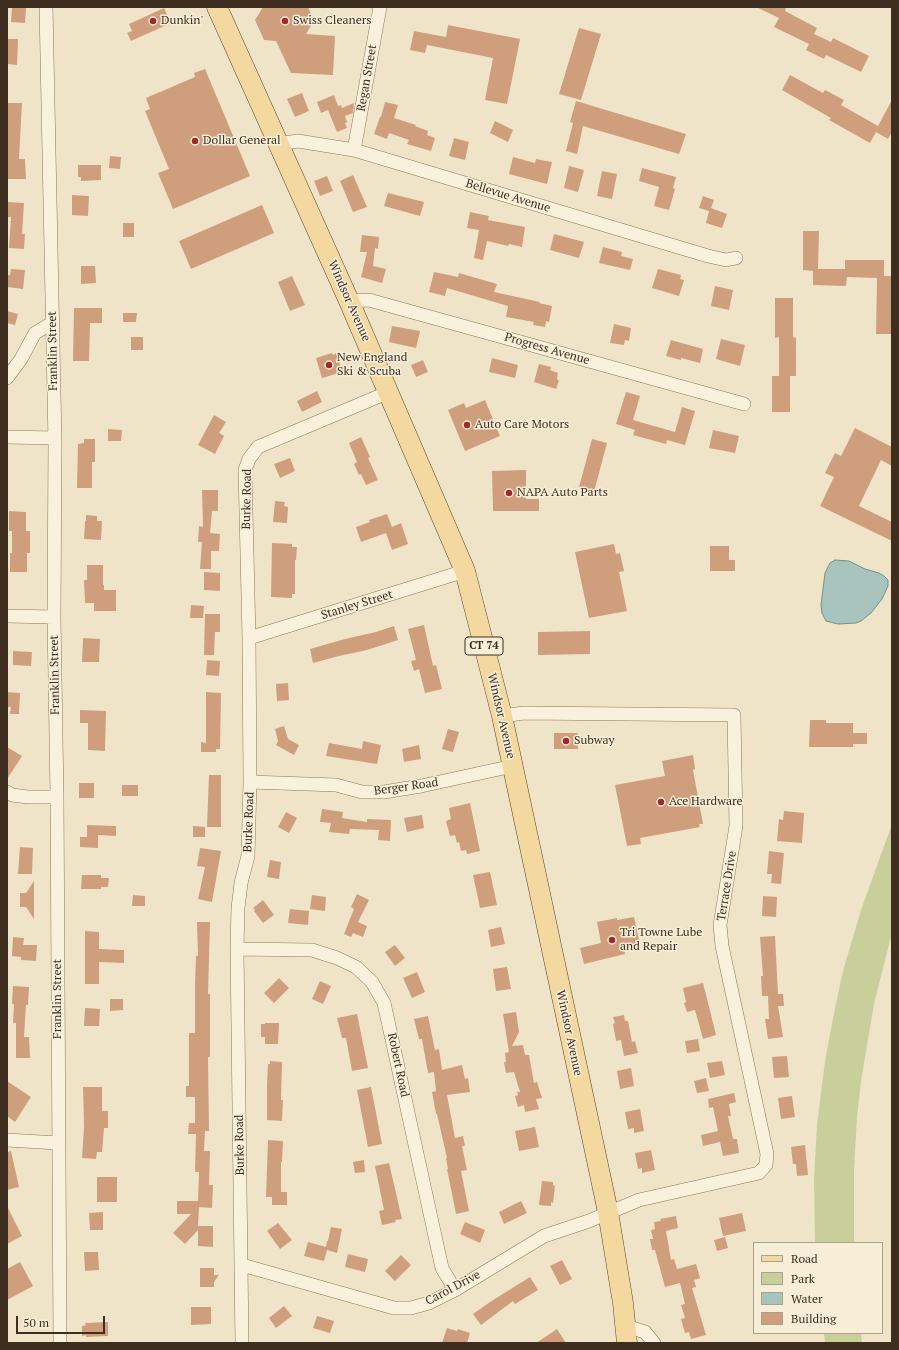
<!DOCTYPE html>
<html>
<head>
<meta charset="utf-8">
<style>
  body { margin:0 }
  #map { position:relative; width:899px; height:1350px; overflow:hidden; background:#f0e4c8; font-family:"PT Serif",serif }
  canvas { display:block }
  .frame { position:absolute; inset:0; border:8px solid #3d2e20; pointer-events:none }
  .legend { position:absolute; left:753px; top:1242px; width:130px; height:92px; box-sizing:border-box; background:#f7eed8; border:1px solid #ada18e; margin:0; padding:5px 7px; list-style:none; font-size:12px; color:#3d2e20 }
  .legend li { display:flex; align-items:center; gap:8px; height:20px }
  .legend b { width:20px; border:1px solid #ada18e }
  .scale { position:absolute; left:16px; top:1316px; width:89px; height:18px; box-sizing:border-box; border:2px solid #3d2e20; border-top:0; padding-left:5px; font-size:12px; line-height:14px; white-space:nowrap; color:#3d2e20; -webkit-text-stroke:3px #f7eed8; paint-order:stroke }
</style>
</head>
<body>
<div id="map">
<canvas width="899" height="1350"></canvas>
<div class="frame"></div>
<ul class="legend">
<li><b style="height:5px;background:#f3d9a0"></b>Road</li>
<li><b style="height:11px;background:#c9cf9b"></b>Park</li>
<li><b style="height:11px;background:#a9c4bc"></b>Water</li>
<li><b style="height:11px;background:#cf9f7d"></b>Building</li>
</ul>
<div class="scale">50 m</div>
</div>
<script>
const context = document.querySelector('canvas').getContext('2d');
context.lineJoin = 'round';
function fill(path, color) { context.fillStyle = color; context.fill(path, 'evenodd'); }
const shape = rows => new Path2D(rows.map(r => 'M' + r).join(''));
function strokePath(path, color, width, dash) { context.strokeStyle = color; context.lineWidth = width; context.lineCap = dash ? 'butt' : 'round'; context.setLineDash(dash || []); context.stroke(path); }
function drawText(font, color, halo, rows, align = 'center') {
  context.font = font + ' "PT Serif",serif'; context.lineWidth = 3; context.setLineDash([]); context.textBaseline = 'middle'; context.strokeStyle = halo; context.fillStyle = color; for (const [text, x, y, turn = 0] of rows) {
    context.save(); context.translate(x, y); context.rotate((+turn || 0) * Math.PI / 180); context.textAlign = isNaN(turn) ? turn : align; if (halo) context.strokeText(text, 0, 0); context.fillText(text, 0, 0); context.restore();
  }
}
fill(shape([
  [892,824,892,933,874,1004,861,1081,857,1117,854,1170,854,1243,815,1243,814,1177,817,1125,825,1061,835,1008,843,971,861,910],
  [824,1333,861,1333,862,1343,825,1343]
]), '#c9cf9b');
const water = shape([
  [835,560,849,561,865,569,879,573,884,576,888,580,888,586,882,599,871,613,861,621,856,623,838,624,826,621,822,613,821,605,825,573,830,563,835,560]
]);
fill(water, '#a9c4bc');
strokePath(water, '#6f938a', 1);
fill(shape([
  [12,7,26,7,25,23,11,22],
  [263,7,308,7,314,21,306,34,335,36,333,75,291,73,276,41,264,40,255,20],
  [756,7,786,7,785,11,817,28,814,34,831,42,833,38,869,56,861,72,826,55,824,59,806,50,809,44,774,27,779,18],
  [164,8,171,23,131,41,127,33,132,31,129,24],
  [448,25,520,39,507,104,485,100,493,58,427,45,425,53,410,50,414,31,446,37],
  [579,28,601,34,581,100,559,94],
  [7,39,18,39,17,65,7,64],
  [205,69,250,176,173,209,158,173,169,169,145,111,150,109,146,98,195,77,194,73],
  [790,75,823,93,825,90,844,100,841,105,878,126,892,100,892,132,888,139,876,132,870,143,829,120,831,118,782,90],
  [302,93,309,111,295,117,287,99],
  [334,95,338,106,341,105,342,108,354,103,353,113,345,116,347,122,345,123,347,128,337,132,328,110,321,113,317,102],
  [576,101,686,134,679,154,583,126,577,154,566,151,573,123,570,122],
  [385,102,398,105,394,118,416,125,415,126,428,131,427,135,435,138,431,151,407,144,409,140,389,133,387,139,374,134,380,117,381,117],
  [7,103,22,103,19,159,25,159,26,179,7,179],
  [495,121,513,130,508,142,490,133],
  [454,138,469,142,465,160,449,156],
  [110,156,121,157,120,169,109,168],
  [513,157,535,163,536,159,552,162,547,184,509,174],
  [78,165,101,165,101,180,81,181,81,177,78,177],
  [569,166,584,170,578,192,564,188],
  [642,168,676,177,673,188,675,189,669,210,654,206,659,187,639,181],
  [602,171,617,174,612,199,597,196],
  [353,175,367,207,353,212,340,181],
  [327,176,333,191,320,196,314,181],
  [388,193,424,202,420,216,384,206],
  [72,195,89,196,88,216,72,215],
  [703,196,714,200,711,208,727,214,722,228,706,223,709,211,699,208],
  [8,202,24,203,22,234,25,234,24,249,9,248,11,217,7,217],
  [262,205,274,233,191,269,179,241],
  [470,212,489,216,488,220,525,227,522,247,509,244,508,246,487,241,483,260,474,258,479,230,467,228],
  [123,223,134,223,134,237,123,237],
  [803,231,819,231,818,269,845,269,845,260,884,260,884,276,892,276,892,334,876,334,877,278,847,277,846,286,813,285,813,271,803,270],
  [554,234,584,242,579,258,550,250],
  [362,235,379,237,378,249,375,248,373,266,386,269,382,283,361,277,367,252,360,252],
  [603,247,622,252,621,256,633,259,630,270,599,263],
  [81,266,95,266,96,283,81,284],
  [11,269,25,270,23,289,7,287,7,275,10,275],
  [658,269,681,275,680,279,684,280,679,296,652,288],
  [434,272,458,277,459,273,497,284,494,292,540,302,539,303,552,306,549,322,546,321,545,327,533,325,534,322,506,317,508,306,447,288,445,296,429,292],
  [292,276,305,305,290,311,278,282],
  [715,286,733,290,729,310,711,306],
  [775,298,793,298,793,337,796,338,796,376,790,376,790,412,772,412,772,376,779,376,779,337,775,338],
  [74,308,102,308,102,323,90,323,89,361,73,361],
  [7,311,18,314,15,325,7,323],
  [123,313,137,313,136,322,123,322],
  [614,324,631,328,629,341,625,340,624,345,610,343],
  [392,326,420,331,416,348,389,342],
  [131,337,143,337,143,350,131,350],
  [721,339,745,345,740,366,716,359],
  [671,340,703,349,700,363,681,358,681,360,666,356],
  [332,353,333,355,336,353,342,370,338,371,339,373,322,378,316,358],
  [492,358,518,365,515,378,489,372],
  [423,360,428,372,416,377,411,365],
  [539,364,551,367,550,370,558,373,557,379,559,381,556,389,534,382],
  [317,391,322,402,302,412,297,401],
  [626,392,640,396,633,420,675,432,682,407,695,411,685,445,667,440,666,444,633,435,635,430,616,424],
  [485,400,500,436,465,451,448,410,464,403,466,408],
  [214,415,226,422,219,433,224,436,215,454,198,445],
  [855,428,892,447,892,466,881,460,859,506,892,522,892,541,820,506,834,477,825,473,835,453,841,456],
  [108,429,122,430,121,441,108,441],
  [713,430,739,436,735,453,709,448],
  [361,437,370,457,368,458,378,480,366,485,361,474,359,475,354,464,357,462,349,443],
  [84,439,95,439,95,462,92,462,92,488,77,488,78,444,84,443],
  [592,439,607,443,594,492,579,487],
  [290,458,295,471,280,478,274,464],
  [526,470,526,499,539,499,539,511,493,511,492,471],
  [202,490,218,490,218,511,212,511,210,533,220,534,219,551,211,551,211,569,200,569,202,542,198,542,199,526,203,527],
  [275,501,285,502,284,506,288,507,287,523,273,522],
  [9,511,26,512,26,531,30,531,30,553,27,553,27,572,10,572,10,553,12,553,12,531,9,531],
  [387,514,392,527,401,523,408,544,392,550,386,533,361,542,356,527,370,522,369,520],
  [86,515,97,516,97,521,102,521,101,540,84,539,85,521,86,521],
  [272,543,292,544,292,547,297,547,296,560,295,560,295,594,292,594,292,598,271,597],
  [614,544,616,554,620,553,624,571,619,572,627,611,589,618,575,552],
  [710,546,729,546,729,560,735,560,735,571,710,571],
  [87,565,103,565,103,585,104,585,104,590,116,590,116,611,94,611,94,603,85,603,84,580,87,580],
  [204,572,220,573,220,591,204,590],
  [191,605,204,606,203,618,190,618],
  [205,614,220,614,220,632,215,632,214,655,204,655],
  [424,625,433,666,436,665,442,689,425,693,419,669,414,671,411,661,416,660,408,629],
  [394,626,398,640,367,650,339,656,313,663,310,649,345,639,376,632],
  [590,631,590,654,538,655,538,632],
  [83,638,100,639,99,662,82,662],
  [13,651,32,652,31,666,13,665],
  [207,660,220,661,219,676,206,675],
  [288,683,289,700,277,701,276,684],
  [7,692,20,693,19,714,10,714,11,707,7,707],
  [206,692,221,693,220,749,216,749,216,752,201,752,201,742,206,743],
  [80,710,106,711,105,751,88,750,88,723,80,723],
  [810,720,826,720,826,723,853,723,853,733,867,733,867,744,853,744,853,747,809,747],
  [284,726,288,739,299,745,294,755,276,745,278,741,275,729],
  [448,729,459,732,453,752,442,749],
  [554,733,578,733,578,749,554,749],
  [363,741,381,745,377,764,326,756,329,743,362,749],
  [419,745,421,759,404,762,402,749],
  [7,747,22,756,7,779],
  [693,755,695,769,693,770,703,824,699,824,700,827,640,838,641,844,627,846,615,785,665,776,662,761],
  [209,775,221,775,221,827,207,827],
  [79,783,94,783,94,798,79,798],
  [122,785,138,785,138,796,122,796],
  [470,803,480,851,467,854,466,850,461,851,459,842,457,843,455,835,450,836,446,821,451,819,449,808],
  [322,809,343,812,342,818,367,822,367,819,391,820,390,841,378,840,379,830,350,829,349,834,329,832,331,823,320,822],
  [784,811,804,813,802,843,777,841,779,819,783,820],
  [286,812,297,818,289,833,278,827],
  [422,815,424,828,407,832,404,818],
  [87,825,116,826,116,836,98,835,98,848,80,847,80,837,87,837],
  [193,826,205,827,205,837,193,837],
  [20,847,33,848,32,874,18,874],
  [200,848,221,851,212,902,198,899,205,867,197,866],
  [769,851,784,853,781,884,771,883,772,874,767,874],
  [270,860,281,862,279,879,267,877],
  [490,872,497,905,480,908,473,875],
  [82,875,101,875,101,878,109,878,108,887,101,887,101,889,81,889],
  [34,881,34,919,26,907,20,907,20,893,26,893],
  [357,894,369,900,358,922,367,926,363,937,353,933,351,937,344,934,354,909,351,907],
  [133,895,145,896,145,906,132,906],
  [312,895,326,897,325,911,310,909],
  [763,896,777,897,776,917,762,916],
  [263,900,274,915,263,923,254,911,255,910,253,908],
  [290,909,309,911,308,925,288,923],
  [634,917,640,945,624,949,625,954,584,964,580,948,601,943,597,922,617,918,617,920],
  [197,922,210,922,208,994,210,994,210,1057,208,1057,209,1131,205,1131,204,1151,210,1151,209,1185,213,1185,212,1208,199,1207,198,1226,213,1226,213,1247,198,1246,198,1230,185,1244,173,1233,191,1214,177,1214,177,1201,198,1201,199,1172,195,1172,196,1134,188,1134,189,1123,195,1123,195,1097,186,1097,186,1086,189,1086,189,1033,195,1033,195,984,196,956,198,956],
  [501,927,505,944,491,947,488,930],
  [85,931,99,932,99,949,124,950,124,963,99,962,99,984,85,984],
  [775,936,778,994,783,994,784,1006,778,1006,783,1037,768,1039,765,1019,769,1019,768,996,762,996,761,976,763,976,760,937],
  [13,937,24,938,23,945,37,945,36,961,21,960,21,957,12,956],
  [395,945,405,958,395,966,385,952],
  [507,967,511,989,496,991,493,969],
  [417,972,425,992,412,998,403,978],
  [279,978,289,988,274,1003,264,993],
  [320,981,331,986,323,1004,312,999],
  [703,983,716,1035,703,1039,695,1010,687,1012,684,1003,686,1002,683,988],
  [13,986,29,987,28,1005,26,1005,24,1037,29,1037,30,1058,16,1058,16,1023,13,1023,14,1004,12,1004],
  [110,999,123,999,123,1010,110,1011],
  [85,1008,100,1009,99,1026,84,1026],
  [516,1012,519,1032,512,1046,523,1045,525,1055,529,1055,534,1083,537,1082,542,1098,536,1099,539,1109,525,1112,524,1105,518,1107,515,1096,518,1095,517,1092,520,1092,514,1072,506,1073,504,1062,506,1062,505,1053,509,1052,503,1014],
  [357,1014,368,1068,352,1071,346,1038,342,1038,337,1018],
  [624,1015,625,1021,628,1021,632,1042,635,1041,638,1053,624,1056,621,1040,616,1041,613,1024,615,1023,613,1017],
  [428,1016,435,1050,439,1049,442,1070,462,1065,465,1079,468,1078,470,1092,447,1095,455,1138,463,1136,465,1146,462,1146,467,1170,461,1171,469,1211,456,1214,447,1169,448,1169,446,1158,447,1158,437,1114,436,1114,432,1092,436,1091,434,1072,428,1073,422,1039,419,1039,414,1019],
  [265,1023,279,1023,278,1044,265,1044,265,1037,261,1037,261,1024,265,1024],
  [698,1039,700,1051,687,1053,685,1041],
  [787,1056,789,1077,774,1078,772,1057],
  [270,1061,282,1062,281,1100,283,1100,282,1121,267,1120,267,1085,268,1064,270,1064],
  [722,1061,725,1075,710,1078,707,1063],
  [631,1068,634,1086,620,1089,617,1071],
  [706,1078,709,1091,697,1093,694,1081],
  [7,1081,31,1097,15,1122,7,1116],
  [83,1087,102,1087,102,1111,108,1111,108,1128,104,1128,102,1152,97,1152,96,1159,82,1158,84,1127],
  [371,1087,382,1144,368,1147,357,1090],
  [734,1093,736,1102,729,1104,731,1116,728,1116,733,1139,737,1139,739,1153,723,1156,720,1142,703,1146,701,1135,718,1131,713,1107,709,1108,708,1099],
  [792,1096,795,1117,781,1119,778,1098],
  [640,1109,644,1131,634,1133,634,1128,628,1129,625,1112],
  [535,1127,539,1147,519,1151,515,1131],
  [268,1140,283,1141,282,1162,281,1162,281,1192,287,1192,287,1205,272,1205,272,1197,266,1197],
  [805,1145,808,1175,797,1176,796,1164,793,1164,791,1147],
  [651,1150,655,1170,642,1173,642,1168,638,1169,635,1153],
  [11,1151,19,1187,7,1190,7,1152],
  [364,1160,365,1172,355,1173,353,1162],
  [389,1163,402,1219,395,1220,396,1222,382,1225,379,1211,384,1210,375,1166],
  [97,1177,117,1177,117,1202,97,1202],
  [542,1181,553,1182,553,1185,555,1186,553,1203,551,1202,551,1206,539,1205],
  [521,1201,527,1213,504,1224,499,1212],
  [7,1206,22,1236,7,1244],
  [103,1212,103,1230,90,1230,89,1213],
  [742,1213,746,1231,723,1236,719,1218],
  [676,1216,678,1228,666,1231,671,1260,674,1259,677,1269,696,1264,700,1278,694,1280,696,1287,692,1288,706,1335,691,1339,689,1332,685,1333,681,1319,685,1318,681,1305,685,1304,680,1283,665,1287,655,1250,652,1250,650,1239,653,1239,651,1230,655,1229,654,1222,661,1221,660,1219],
  [465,1222,485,1230,480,1243,460,1234],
  [278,1223,292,1240,280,1249,267,1231],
  [331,1227,342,1229,337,1253,327,1250,324,1261,304,1256,308,1242,326,1247,327,1241,328,1241],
  [725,1237,728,1248,717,1251,714,1240],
  [84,1252,98,1252,99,1270,85,1271],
  [348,1254,368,1259,365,1272,345,1267],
  [401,1255,411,1265,395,1281,385,1271],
  [562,1260,572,1279,560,1285,550,1266],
  [20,1262,33,1286,7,1300,7,1269],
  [200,1268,214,1268,214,1275,219,1275,214,1282,214,1287,200,1287],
  [530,1277,538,1290,515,1304,513,1301,481,1325,473,1314,490,1302],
  [284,1306,292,1316,276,1328,269,1318],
  [191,1307,211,1307,211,1324,191,1325],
  [317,1316,334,1321,330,1333,313,1328],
  [108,1322,108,1336,86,1337,86,1335,82,1336,82,1326,86,1325,85,1323],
  [447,1328,457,1331,458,1329,470,1333,467,1343,442,1343],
  [557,1329,566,1343,536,1343]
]), '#cf9f7d');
const street = shape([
  [46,7,55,442,54,617,57,797,60,1343],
  [278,144,298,141,354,150,708,256,726,260,736,258],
  [354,150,380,7],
  [349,301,369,300,744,404],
  [7,378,21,359,35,333,52,323],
  [7,437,55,438],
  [7,616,54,617],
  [249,638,465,571],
  [250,782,336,785,362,792,384,792,421,786,513,766],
  [7,792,12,795,28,797,57,797],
  [237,949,312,950,337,958,356,967,372,982,384,1003,442,1268,455,1290],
  [7,1140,58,1143],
  [242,1265,394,1308,411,1308,429,1303,455,1290,544,1236,589,1221,639,1200,759,1173,766,1165,767,1154,722,946,720,925,736,826,734,715,524,713,502,716],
  [626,1326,645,1332,654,1343],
  [242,1343,237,949,238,908,241,883,248,856,250,782,249,638,245,470,249,459,258,447,389,392]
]);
const primary = shape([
  [217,7,349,301,465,571,502,716,608,1212,623,1303,627,1343]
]);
strokePath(street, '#8d765c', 14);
strokePath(primary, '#5b4430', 21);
strokePath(street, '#faf1dc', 13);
strokePath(primary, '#f3d9a0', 20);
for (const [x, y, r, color] of [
  [153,21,4,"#9e2a2b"],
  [285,21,4,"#9e2a2b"],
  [195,141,4,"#9e2a2b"],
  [329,365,4,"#9e2a2b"],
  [467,425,4,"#9e2a2b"],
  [509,493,4,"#9e2a2b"],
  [566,741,4,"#9e2a2b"],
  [661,802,4,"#9e2a2b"],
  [612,940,4,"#9e2a2b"]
]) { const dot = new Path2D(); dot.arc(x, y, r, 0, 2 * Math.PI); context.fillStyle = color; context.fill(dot); strokePath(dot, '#f7eed8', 1.5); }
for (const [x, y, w] of [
  [484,646,38]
]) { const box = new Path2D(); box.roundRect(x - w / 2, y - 9, w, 18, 3); context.fillStyle = '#f7eed8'; context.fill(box); strokePath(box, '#3d2e20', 1); }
drawText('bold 11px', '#3d2e20', null, [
  ["CT 74",484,646]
]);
drawText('12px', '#3d2e20', '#f7eed8', [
  ["Dunkin'",161,21],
  ["Swiss Cleaners",293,21],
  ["Dollar General",203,141],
  ["New England",337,358],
  ["Ski & Scuba",337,372],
  ["Auto Care Motors",475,425],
  ["NAPA Auto Parts",517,493],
  ["Subway",574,741],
  ["Ace Hardware",669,802],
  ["Tri Towne Lube",620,933],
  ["and Repair",620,947]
], 'left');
drawText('12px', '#3d2e20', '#f7eed8', [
  ["Regan Street",367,78,-80],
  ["Bellevue Avenue",508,196,17],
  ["Windsor Avenue",349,301,66],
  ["Progress Avenue",547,349,16],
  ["Franklin Street",53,351,-91],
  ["Burke Road",247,499,-89],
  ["Stanley Street",357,605,-17],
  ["Franklin Street",55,675,-91],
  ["Windsor Avenue",501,716,77],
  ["Berger Road",406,787,-8],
  ["Burke Road",249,822,-88],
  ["Terrace Drive",727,886,-81],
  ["Franklin Street",58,999,-90],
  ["Windsor Avenue",569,1033,78],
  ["Robert Road",398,1065,78],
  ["Burke Road",240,1145,-91],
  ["Carol Drive",453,1288,-28]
]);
</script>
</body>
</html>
